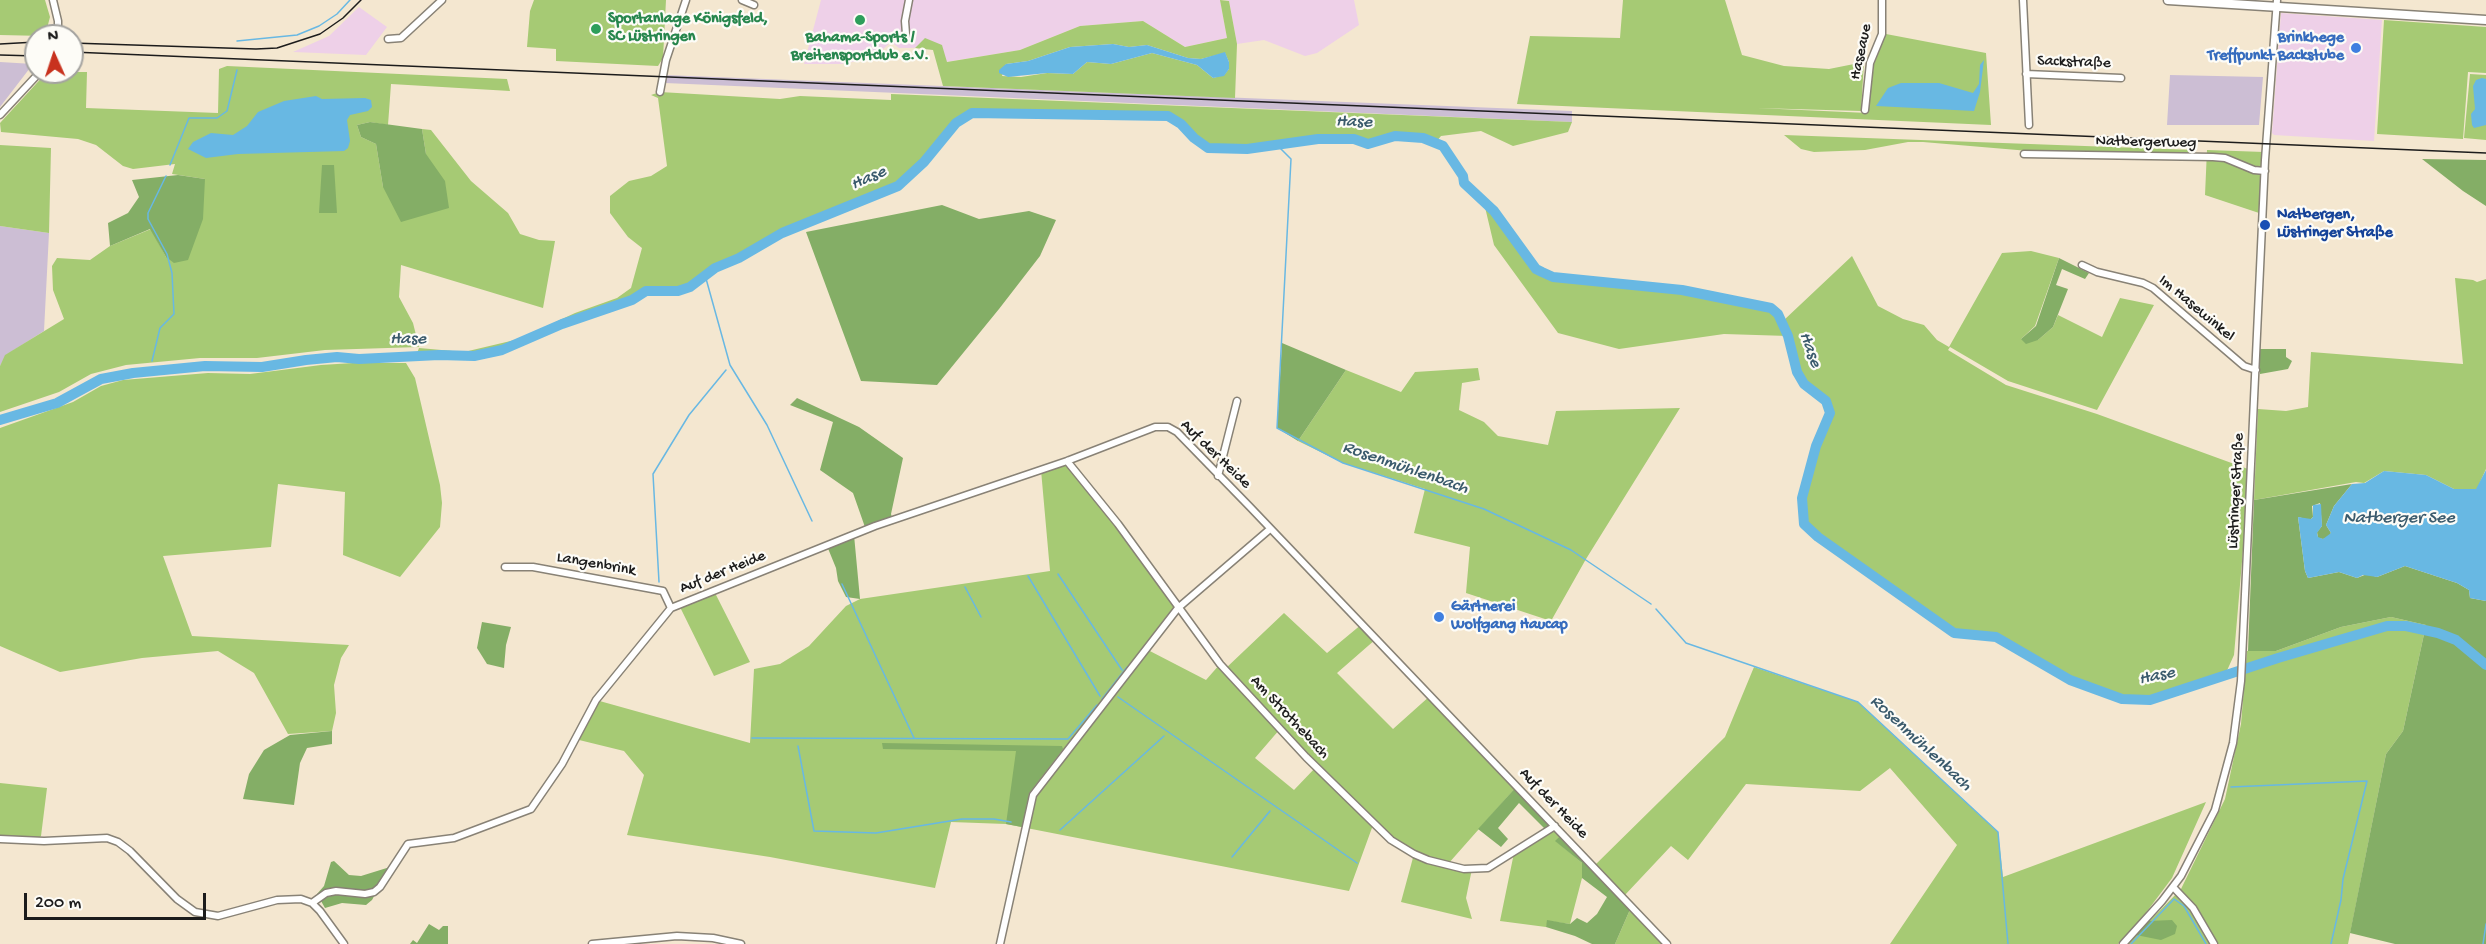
<!DOCTYPE html>
<html>
<head>
<meta charset="utf-8">
<style>
  body { margin:0 }
  #map { position:relative; width:2486px; height:944px; overflow:hidden; background:#f4e7d0; font-family:"Gochi Hand",sans-serif }
  canvas { display:block }
  .north { position:absolute; left:24px; top:24px; width:60px; height:60px; box-sizing:border-box; background:#fdfcf7; border:2px solid #a3a29f; border-radius:50%; rotate:357deg; font-size:16px; font-weight:700; line-height:24px; text-align:center; color:#1c1c1c }
  .north::after { content:''; display:block; margin:auto; width:21px; height:27px; background:#c8321e; clip-path:polygon(50% 0,100% 100%,50% 72%,0 100%) }
  .scale { position:absolute; left:24px; top:893px; width:182px; height:27px; box-sizing:border-box; border:3px solid #1c1c1c; border-top:0; padding-left:8px; font-size:18px; line-height:21px; white-space:nowrap; color:#1c1c1c; -webkit-text-stroke:4px #fdfcf7; paint-order:stroke }
</style>
</head>
<body>
<div id="map">
<canvas width="2486" height="944"></canvas>
<div class="north">N</div>
<div class="scale">200 m</div>
</div>
<script>
const context = document.querySelector('canvas').getContext('2d');
context.lineJoin = 'round';
function fill(path, color) { context.fillStyle = color; context.fill(path, 'evenodd'); }
const shape = rows => new Path2D(rows.map(r => 'M' + r).join(''));
function strokePath(path, color, width, dash) { context.strokeStyle = color; context.lineWidth = width; context.lineCap = dash ? 'butt' : 'round'; context.setLineDash(dash || []); context.stroke(path); }
function drawText(font, color, halo, rows, align = 'center') {
  context.font = font + ' "Gochi Hand",sans-serif'; context.lineWidth = 4.5; context.setLineDash([]); context.textBaseline = 'middle'; context.strokeStyle = halo; context.fillStyle = color; for (const [text, x, y, turn = 0] of rows) {
    context.save(); context.translate(x, y); context.rotate((+turn || 0) * Math.PI / 180); context.textAlign = isNaN(turn) ? turn : align; if (halo) context.strokeText(text, 0, 0); context.fillText(text, 0, 0); context.restore();
  }
}
fill(shape([
  [821,0,1220,0,1227,38,1185,47,1143,21,1080,26,1020,50,946,62,925,39,915,48,899,48,891,42,872,59,840,64,804,64],
  [1225,0,1354,0,1359,25,1317,53,1305,56,1264,40,1237,44,1229,1],
  [359,7,387,27,366,55,293,52,329,36],
  [2281,13,2382,20,2374,141,2274,135,2272,133]
]), '#eed0e8');
fill(shape([
  [0,62,33,64,0,107],
  [665,75,1572,111,1572,122,665,83],
  [2170,75,2263,77,2259,125,2167,125],
  [0,226,49,233,44,331,6,355,0,366]
]), '#ccbed4');
fill(shape([
  [0,0,45,0,50,17,45,36,0,35],
  [534,0,666,0,663,58,658,66,556,61,556,49,527,47,530,11],
  [1220,0,1229,1,1237,44,1235,98,943,86,933,50,915,48,925,38,942,45,947,62,1020,50,1080,26,1143,21,1185,47,1227,38],
  [1113,44,1129,47,1147,45,1188,58,1201,59,1225,53,1229,62,1229,69,1224,75,1213,78,1197,65,1152,53,1111,64,1087,62,1073,74,1047,73,1021,77,1002,76,1006,64,1028,61,1070,47],
  [1623,0,1725,0,1742,55,1784,66,1829,69,1864,62,1861,111,1757,108,1868,113,1874,64,1886,34,1986,53,1991,125,1517,104,1530,36,1620,38],
  [2384,20,2486,27,2486,73,2468,72,2463,139,2377,134],
  [227,66,507,79,510,91,391,84,388,125,370,122,357,125,361,137,376,144,383,187,426,154,422,129,431,130,471,181,508,213,520,234,539,240,555,241,543,308,401,265,399,297,413,323,419,347,325,350,257,358,200,358,126,365,91,374,59,392,0,412,0,366,5,355,64,319,53,290,52,266,57,258,90,260,110,246,151,229,166,257,205,179,172,174,175,164,133,169,123,166,96,145,78,139,1,132,0,123,47,72,87,72,86,108,218,113,219,69],
  [2470,74,2486,75,2486,140,2464,138],
  [660,92,780,99,800,96,891,100,891,94,1572,122,1568,132,1513,146,1481,131,1441,136,1436,142,1423,138,1395,136,1368,144,1354,139,1318,139,1248,149,1208,148,1194,138,1181,124,1168,116,972,113,956,123,924,162,900,184,782,233,739,258,715,268,690,287,678,291,646,291,632,300,562,324,502,350,474,356,416,356,419,348,464,352,519,339,575,313,617,298,631,288,642,248,628,237,610,213,610,196,629,181,651,176,667,166,658,98,651,95],
  [1784,135,2194,150,2194,155,2029,151,1923,142,1908,142,1865,150,1814,152,1801,149],
  [0,145,51,148,49,233,0,226],
  [2207,150,2264,152,2259,213,2205,195],
  [1484,203,1500,218,1536,269,1553,277,1682,290,1771,308,1783,321,1852,256,1878,306,1903,319,1924,325,1937,340,1949,347,2002,253,2031,251,2059,258,2035,326,2021,339,2038,340,2053,327,2058,315,2102,337,2120,298,2154,305,2097,410,2008,381,1950,347,1948,350,2006,385,2097,414,2248,469,2247,503,2234,655,2225,675,2150,700,2122,699,2073,681,1996,637,1954,633,1818,537,1804,524,1802,498,1816,446,1830,413,1827,404,1804,384,1797,372,1788,336,1724,334,1619,349,1558,333,1494,245],
  [2455,278,2473,280,2477,282,2486,279,2486,469,2477,489,2454,489,2426,475,2384,471,2364,483,2356,482,2254,500,2258,409,2286,411,2308,407,2311,352,2463,364],
  [353,363,406,363,415,378,440,485,442,503,440,527,400,577,343,555,345,492,278,484,271,547,163,556,192,636,349,645,341,658,334,685,336,713,332,731,288,734,254,673,218,651,142,658,60,672,0,646,0,428,73,402,101,386,123,380,208,373,250,374,321,365],
  [1478,368,1480,380,1462,383,1459,410,1484,422,1498,436,1548,445,1556,411,1680,408,1586,559,1551,621,1466,593,1470,547,1414,533,1425,489,1343,463,1298,441,1346,370,1401,392,1415,372],
  [1067,461,1178,608,1146,649,1206,680,1220,664,1225,669,1284,613,1327,653,1362,624,1376,639,1337,673,1393,729,1431,695,1517,786,1448,864,1472,869,1466,898,1472,919,1401,902,1414,854,1373,825,1349,891,1006,824,951,822,935,888,770,857,627,835,644,775,624,751,575,739,596,700,750,743,754,669,780,664,809,646,846,606,860,599,1050,571,1041,470],
  [1280,729,1316,767,1294,790,1255,758],
  [714,591,750,662,714,676,679,605],
  [2391,617,2426,625,2403,731,2386,754,2348,944,2127,944,2181,889,2225,799,2241,724,2247,651,2276,651,2341,627],
  [1754,667,1858,702,1998,832,2003,877,2206,802,2172,878,2136,926,2118,944,1890,944,1957,845,1890,768,1860,791,1746,784,1688,860,1671,846,1624,896,1594,866,1725,737],
  [0,783,47,788,41,836,39,838,0,836],
  [1555,826,1562,834,1556,841,1582,863,1582,878,1570,924,1548,921,1546,927,1500,921,1514,853],
  [1632,905,1667,944,1615,944]
]), '#a6ca74');
fill(shape([
  [370,122,422,129,426,154,445,181,449,208,401,222,383,187,376,144,361,137,357,125],
  [2422,159,2486,160,2486,206,2463,191],
  [322,165,334,165,337,213,319,213],
  [178,175,205,179,203,219,188,260,174,263,166,257,150,229,110,246,108,223,128,213,139,197,132,180],
  [942,205,979,219,1029,211,1056,220,1040,256,999,309,937,385,861,381,806,232],
  [2059,258,2089,273,2085,279,2062,269,2056,285,2068,289,2053,327,2038,340,2026,344,2021,339,2036,326],
  [1282,343,1346,370,1298,441,1277,428],
  [2260,349,2286,349,2286,357,2292,361,2288,369,2260,374],
  [797,398,859,427,903,458,891,514,893,521,866,530,853,493,820,470,833,422,790,405],
  [2352,484,2334,506,2326,525,2331,533,2329,537,2323,539,2318,538,2317,532,2322,526,2320,503,2312,506,2313,517,2310,520,2298,517,2305,571,2308,578,2339,572,2357,578,2367,574,2377,577,2405,566,2457,583,2469,590,2470,598,2486,601,2486,944,2395,944,2350,933,2386,754,2403,731,2426,625,2391,617,2341,627,2276,651,2248,651,2254,500],
  [854,535,860,599,846,597,838,581,836,568,827,546],
  [482,622,511,627,506,645,504,668,487,664,477,648],
  [332,731,332,744,307,748,300,763,294,805,243,799,249,774,264,750,290,735],
  [882,743,1062,746,1063,749,1029,793,1022,827,1006,824,1016,751,883,749],
  [1517,786,1555,826,1547,831,1519,803,1498,828,1508,839,1501,847,1478,829],
  [1562,834,1632,905,1615,944,1592,944,1575,936,1546,927,1547,920,1570,924,1577,918,1587,923,1597,914,1607,897,1582,878,1582,863,1555,841],
  [334,861,349,875,361,876,390,867,372,900,366,905,342,903,325,908,317,894,324,886,331,862],
  [2172,920,2177,926,2175,934,2161,940,2136,935,2149,921],
  [429,924,439,930,443,926,448,926,448,944,410,944,413,940,417,943]
]), '#84ae66');
fill(shape([
  [1113,44,1129,47,1147,45,1188,58,1201,59,1225,52,1229,62,1229,69,1224,76,1213,78,1197,65,1152,53,1111,64,1087,62,1073,74,1047,73,1008,77,999,73,999,70,1006,64,1028,61,1070,47],
  [1984,60,1980,92,1974,111,1876,106,1888,88,1901,83,1939,83,1973,93,1979,84,1980,65],
  [2482,78,2486,79,2486,125,2474,128,2472,125,2471,114,2475,109,2473,86,2476,80],
  [316,96,322,99,365,98,371,100,372,107,368,111,350,115,347,120,350,141,348,148,344,151,238,154,206,158,188,149,193,142,211,133,233,135,247,126,258,112,284,101],
  [2486,470,2486,601,2470,598,2469,590,2457,583,2405,566,2377,577,2363,575,2357,578,2339,572,2308,578,2305,571,2298,517,2311,519,2313,517,2313,505,2321,504,2322,526,2317,533,2318,537,2323,539,2331,533,2326,525,2334,506,2352,484,2365,483,2384,471,2426,475,2454,489,2476,489]
]), '#68b8e3');
strokePath(shape([
  [237,41,297,35,319,26,337,14,350,0],
  [1277,145,1291,159,1277,428,1343,463,1484,509,1571,550,1651,604],
  [170,165,189,118,217,118,227,111,237,70],
  [705,275,730,365,767,425,812,521],
  [152,361,160,328,174,314,172,273,167,254,148,219,148,213,166,176],
  [151,371,151,369],
  [1058,574,1122,670],
  [1028,576,1100,696],
  [659,582,653,474,689,415,726,370],
  [842,584,914,738],
  [965,587,981,617],
  [1656,609,1686,643,1858,702,1998,832,2008,944],
  [1118,697,1357,863],
  [1102,699,1127,667],
  [752,738,1068,739,1097,705],
  [798,746,814,831,876,833,962,819,994,819,1011,822],
  [2231,787,2367,781,2343,879,2341,900,2331,944],
  [1060,830,1164,736],
  [1232,857,1270,811],
  [2131,944,2174,899,2184,906,2206,944],
  [2483,944,2486,924]
]), '#68b8e3', 1.5);
strokePath(shape([
  [0,420,57,403,101,379,133,373,205,366,262,367,306,360,337,357,359,359,439,355,474,356,502,350,562,324,632,300,646,291,678,291,690,287,715,268,739,258,782,233,898,186,924,162,956,123,972,113,1168,116,1181,124,1194,138,1208,148,1247,149,1318,139,1354,139,1368,144,1395,136,1423,138,1443,146,1463,176,1464,183,1494,211,1536,269,1542,272,1553,277,1682,290,1771,308,1778,314,1788,336,1797,372,1804,384,1826,401,1830,413,1816,446,1802,498,1804,524,1818,537,1954,633,1996,637,2070,680,2122,699,2150,700,2278,658,2387,626,2406,626,2438,633,2456,640,2486,665]
]), '#68b8e3', 10);
const minor = shape([
  [53,0,58,21,58,36],
  [742,0,754,5],
  [2023,0,2029,125],
  [906,34,905,21,909,0],
  [388,39,401,38,442,0],
  [2026,74,2121,78],
  [660,92,666,60,686,0],
  [1865,110,1870,63,1882,34,1882,0],
  [0,115,40,72],
  [2024,154,2213,157,2225,158,2254,170,2265,171],
  [2082,265,2097,272,2143,283,2153,288,2244,366,2256,370],
  [1067,461,1118,524,1220,664,1306,757,1391,840,1414,854,1428,860,1464,869,1488,868,1555,826],
  [1218,476,1237,401],
  [505,567,533,567,663,591,671,608],
  [0,839,44,841,107,838,118,842,130,851,177,899,195,912,218,916,277,900,301,899,312,903,320,911,344,944],
  [2173,887,2193,908,2214,944],
  [312,903,326,893,336,891,365,894,374,892,380,887,408,844,454,838,531,809,562,764,596,700,671,608,875,526,1067,461,1155,427,1168,427,1177,432,1250,507,1667,944],
  [592,944,677,936,713,938,741,944],
  [1000,944,1033,795,1178,608,1270,529],
  [2123,944,2162,901,2181,876,2215,810,2233,743,2241,681,2265,160,2277,0]
]);
const major = shape([
  [2168,0,2486,20]
]);
strokePath(minor, '#888276', 9);
strokePath(major, '#888276', 11);
strokePath(minor, '#fff', 6);
strokePath(major, '#fff', 8);
strokePath(shape([
  [72,43,256,49,277,48,320,34,343,18,361,0],
  [0,44,36,42],
  [72,52,2486,153],
  [0,55,36,56]
]), '#1c1c1c', 1.5);
for (const [x, y, r, color] of [
  [860,20,6,"#2e9e5b"],
  [596,29,6,"#2e9e5b"],
  [2356,48,6,"#3f7fe0"],
  [2265,225,6,"#1a4fb4"],
  [1439,617,6,"#3f7fe0"]
]) { const dot = new Path2D(); dot.arc(x, y, r, 0, 2 * Math.PI); context.fillStyle = color; context.fill(dot); strokePath(dot, '#fdfcf7', 2); }
drawText('bold 16px', '#27864d', '#fdfcf7', [
  ["Sportanlage Königsfeld,",608,20],
  ["SC Lüstringen",608,38],
  ["Bahama-Sports /",860,39,"center"],
  ["Breitensportclub e.V.",860,57,"center"]
], 'left');
drawText('bold 16px', '#366cbe', '#fdfcf7', [
  ["Brinkhege",2344,39],
  ["Treffpunkt Backstube",2344,57],
  ["Gärtnerei",1451,608,"left"],
  ["Wolfgang Haucap",1451,626,"left"]
], 'right');
drawText('16px', '#1c1c1c', '#fdfcf7', [
  ["Haseaue",1862,52,-78],
  ["Sackstraße",2074,63,2],
  ["Natbergerweg",2146,143,1],
  ["Im Hasewinkel",2196,309,40],
  ["Auf der Heide",1215,455,44],
  ["Lüstringer Straße",2237,491,-87],
  ["Langenbrink",596,565,10],
  ["Auf der Heide",723,573,-22],
  ["Am Strothebach",1289,718,47],
  ["Auf der Heide",1553,804,46]
]);
drawText('bold 16px', '#164399', '#fdfcf7', [
  ["Natbergen,",2277,216],
  ["Lüstringer Straße",2277,234]
], 'left');
drawText('italic 18px', '#3a5a6c', '#fdfcf7', [
  ["Hase",1354,123,2],
  ["Hase",869,179,-24],
  ["Hase",408,340],
  ["Hase",1809,350,70],
  ["Rosenmühlenbach",1405,469,19],
  ["Natberger See",2399,519],
  ["Hase",2157,677,-12],
  ["Rosenmühlenbach",1920,744,43]
]);
</script>
</body>
</html>
